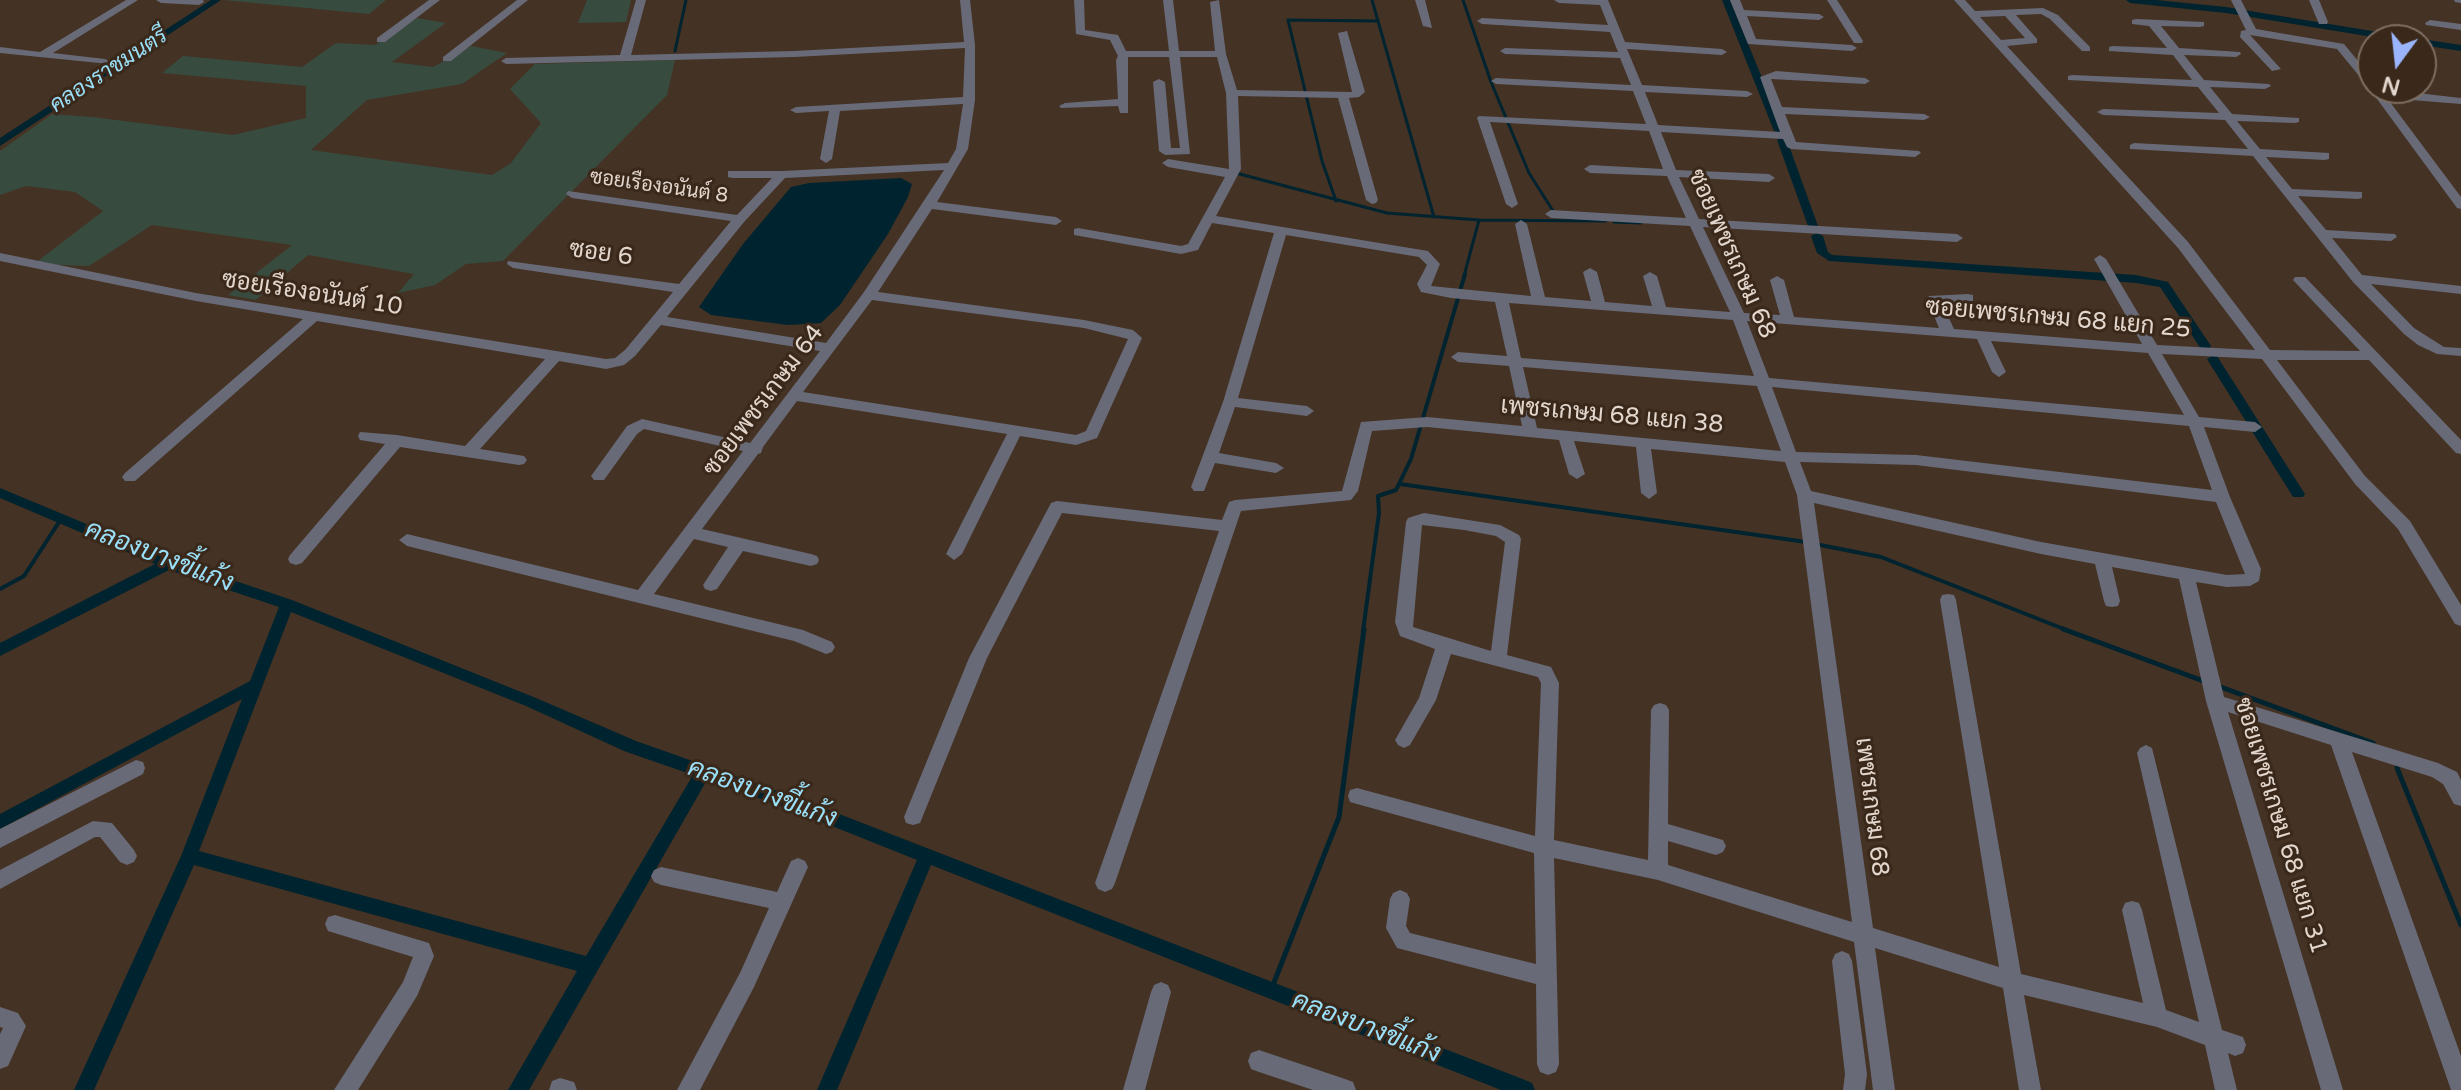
<!DOCTYPE html>
<html>
<head>
<meta charset="utf-8">
<style>
  body { margin:0 }
  #map { position:relative; width:2461px; height:1090px; overflow:hidden; background:#443224; font-family:"Varela Round",sans-serif }
  canvas { display:block }
  .north { position:absolute; left:2357px; top:24px; width:80px; height:80px; box-sizing:border-box; background:#3a281a; border:2px solid #7d6e62; border-radius:50%; rotate:195deg; font-size:22px; font-weight:700; line-height:32px; text-align:center; color:#e2d6cd }
  .north::after { content:''; display:block; margin:auto; width:28px; height:36px; background:#9ab5fd; clip-path:polygon(50% 0,100% 100%,50% 72%,0 100%) }
</style>
</head>
<body>
<div id="map">
<canvas width="2461" height="1090"></canvas>
<div class="north">N</div>
</div>
<script>
const context = document.querySelector('canvas').getContext('2d');
context.lineJoin = 'round';
function fill(path, color) { context.fillStyle = color; context.fill(path, 'evenodd'); }
const shape = rows => new Path2D(rows.map(r => 'M' + r).join(''));
function strokePath(path, color, width, dash) { context.strokeStyle = color; context.lineWidth = width; context.lineCap = dash ? 'butt' : 'round'; context.setLineDash(dash || []); context.stroke(path); }
function drawText(font, color, halo, rows, align = 'center') {
  context.font = font + ' "Varela Round",Sarabun,sans-serif'; context.lineWidth = 6; context.setLineDash([]); context.textBaseline = 'middle'; context.strokeStyle = halo; context.fillStyle = color; for (const [text, x, y, turn = 0] of rows) {
    context.save(); context.translate(x, y); context.rotate((+turn || 0) * Math.PI / 180); context.textAlign = isNaN(turn) ? turn : align; if (halo) context.strokeText(text, 0, 0); context.fillText(text, 0, 0); context.restore();
  }
}
fill(shape([
  [223,0,386,0,369,14],
  [587,0,631,0,626,22,578,23],
  [417,18,446,23,392,62,433,67,471,46,507,53,462,84,367,100,311,150,492,175,511,163,541,123,510,89,535,64,675,60,667,95,503,261,466,264,435,285,398,293,414,274,308,255,256,300,228,295,292,245,152,225,89,266,34,264,103,211,75,192,26,186,0,195,0,151,52,114,93,117,233,135,306,118,306,86,162,73,183,56,302,67,336,43,375,45]
]), '#384b3f');
fill(shape([
  [901,178,912,184,908,197,888,234,840,305,821,323,788,325,711,315,699,307,743,244,791,187,809,183]
]), '#00242f');
strokePath(shape([
  [1372,0,1434,217],
  [1463,0,1491,82,1529,173,1555,214],
  [675,51,686,0],
  [1236,173,1387,213,1479,220,1606,221],
  [1336,201,1322,161,1288,20,1378,21],
  [1614,222,1641,223],
  [1464,276,1479,220]
]), '#00242f', 3);
strokePath(shape([
  [1400,484,1806,542],
  [1815,544,1881,557,2069,631],
  [0,589,24,576,61,519],
  [1363,631,1379,513,1378,496,1396,490,1411,459,1465,274]
]), '#00242f', 4);
strokePath(shape([
  [2063,629,2206,682],
  [2218,686,2373,743],
  [2397,768,2461,925],
  [1271,990,1339,817,1364,629]
]), '#00242f', 5);
fill(shape([
  [211,0,221,0,0,146,0,138,211,0],
  [1722,0,1730,0,1784,131,1783,133,1774,131,1722,0],
  [2126,0,2156,0,2226,7,2408,37,2413,40,2391,40,2226,13,2130,3,2126,0],
  [2421,39,2461,45,2461,51,2421,45,2421,40,2418,40,2421,39],
  [1782,137,1787,140,1818,226,1817,228,1809,228,1808,226,1777,140,1782,137],
  [1817,233,1823,236,1828,252,1832,255,2136,275,2168,282,2211,346,2209,349,2201,349,2160,287,2136,283,1829,261,1817,253,1811,236,1817,233],
  [2213,355,2217,356,2303,491,2305,494,2303,497,2293,497,2207,359,2213,355],
  [0,488,173,560,292,600,536,698,636,741,803,800,1525,1080,1532,1083,1535,1090,1501,1090,931,865,837,1090,817,1090,917,860,792,810,707,780,529,1090,508,1090,577,971,194,865,94,1090,74,1090,181,856,242,699,0,829,0,814,250,681,279,607,169,570,0,656,0,643,155,564,0,498,0,488],
  [291,612,526,706,624,751,693,775,586,956,199,851,291,612]
]), '#00242f');
fill(shape([
  [126,0,138,0,53,53,105,59,110,62,109,64,0,53,0,47,40,52,126,0],
  [156,0,203,0,204,2,199,5,161,3,156,0],
  [429,0,440,0,385,42,377,42,377,38,429,0],
  [517,0,528,0,451,61,443,61,443,57,517,0],
  [636,0,646,0,631,55,794,51,964,42,960,0,970,0,975,45,975,100,968,149,937,202,1056,217,1062,221,1056,225,932,209,878,292,1084,320,1133,330,1142,338,1097,438,1076,445,1020,436,962,554,954,560,946,554,1007,434,797,401,763,447,761,453,758,454,702,529,811,554,817,556,819,560,817,564,811,566,743,551,717,589,711,591,705,589,703,585,728,547,694,539,654,594,803,630,832,642,835,647,832,652,826,654,794,641,407,546,399,540,407,534,638,590,743,451,644,429,637,434,604,480,594,480,591,476,594,472,627,426,642,419,750,443,820,351,661,325,635,356,624,365,606,369,559,361,480,449,524,456,527,460,524,464,519,465,400,447,302,563,296,565,290,563,288,559,290,555,385,444,360,440,358,436,360,432,397,435,465,446,545,359,317,321,135,481,125,481,122,477,125,473,303,319,196,301,0,261,0,253,196,293,606,359,615,358,625,350,673,292,513,268,507,264,508,261,679,284,731,221,572,198,566,194,568,191,737,215,772,178,732,178,728,177,728,171,782,171,948,163,956,149,963,104,840,111,832,159,826,163,820,159,829,111,796,113,790,110,796,107,963,97,965,48,794,57,506,64,501,61,506,58,620,55,636,0],
  [944,170,864,292,826,343,667,317,744,222,785,178,944,170],
  [872,300,1084,328,1128,339,1086,431,1076,435,803,392,872,300],
  [1074,0,1084,0,1085,30,1118,35,1126,51,1169,51,1163,0,1173,0,1179,51,1215,51,1210,2,1219,0,1226,54,1237,90,1352,92,1338,33,1347,31,1365,92,1359,97,1349,98,1378,200,1376,203,1372,204,1366,200,1338,98,1238,96,1241,169,1216,216,1428,251,1440,264,1431,286,1531,296,1515,224,1521,220,1527,224,1545,297,1591,301,1583,272,1590,268,1597,272,1605,302,1652,306,1643,276,1650,272,1657,276,1666,307,1730,312,1690,226,1551,218,1545,214,1551,210,1686,218,1667,176,1590,173,1584,169,1590,165,1663,169,1649,131,1490,122,1518,204,1512,208,1506,204,1477,118,1479,116,1646,124,1633,91,1496,84,1491,81,1496,78,1631,85,1620,58,1505,54,1500,51,1505,48,1618,52,1610,32,1482,24,1477,21,1482,18,1608,25,1600,5,1559,3,1554,0,1608,0,1625,42,1722,49,1727,52,1722,55,1627,49,1642,85,1747,91,1753,94,1747,97,1645,92,1658,125,1780,132,1760,77,1776,71,1865,78,1870,81,1865,84,1771,79,1782,107,1924,114,1930,117,1924,120,1785,114,1796,142,1919,151,1921,153,1915,157,1791,149,1787,147,1783,139,1661,132,1676,170,1769,174,1775,178,1769,182,1679,177,1699,219,1957,234,1963,238,1957,242,1703,227,1744,313,1780,315,1770,280,1777,276,1784,280,1794,317,1939,328,1927,299,1929,296,1968,294,1973,295,1973,301,1942,303,1954,329,2142,344,2094,259,2100,255,2106,259,2157,345,2255,350,2178,248,1954,0,1965,0,1975,11,2043,8,2058,15,2090,47,2090,51,2082,51,2050,19,2041,14,2016,15,2037,39,2037,43,2007,46,2188,242,2270,350,2360,351,2293,280,2295,277,2305,277,2461,440,2461,454,2456,453,2369,360,2277,360,2365,476,2410,521,2461,605,2461,626,2455,624,2398,529,2355,484,2262,359,2162,354,2199,417,2255,422,2262,427,2255,432,2204,427,2230,497,2261,569,2259,581,2250,586,2227,587,2196,582,2224,697,2438,763,2457,772,2461,780,2461,806,2454,804,2443,784,2432,777,2352,752,2461,1056,2461,1090,2451,1090,2450,1087,2331,745,2228,712,2343,1090,2321,1090,2206,701,2179,579,2112,567,2120,601,2118,606,2112,607,2106,606,2104,601,2095,564,2041,554,1814,503,1873,928,1999,967,1940,600,1942,595,1948,594,1954,595,1956,600,2021,974,2143,1003,2122,910,2125,903,2132,901,2139,903,2142,910,2166,1010,2199,1022,2137,753,2140,748,2146,745,2152,748,2222,1030,2243,1037,2246,1045,2243,1053,2235,1056,2228,1053,2237,1090,2215,1090,2205,1045,2157,1027,2024,995,2041,1090,2019,1090,2003,988,1875,948,1895,1090,1873,1090,1854,942,1658,880,1554,858,1559,1064,1556,1072,1548,1075,1540,1072,1537,1064,1536,984,1397,948,1386,928,1390,899,1393,893,1400,890,1407,893,1410,899,1406,926,1410,933,1536,964,1534,853,1357,804,1350,802,1348,796,1350,790,1357,788,1535,836,1541,683,1538,677,1451,654,1436,700,1410,745,1404,748,1398,745,1395,740,1419,698,1435,649,1400,636,1395,622,1406,522,1408,518,1424,513,1500,525,1519,535,1521,539,1507,655,1551,667,1559,683,1554,840,1648,860,1651,710,1654,705,1660,703,1666,705,1669,710,1668,824,1723,840,1726,846,1723,852,1716,855,1668,841,1668,865,1852,922,1797,495,1785,462,1651,449,1657,493,1649,499,1641,493,1636,447,1574,441,1585,474,1577,479,1569,474,1559,440,1427,427,1372,431,1358,491,1351,500,1241,511,1115,883,1112,889,1105,892,1098,889,1095,883,1219,531,1062,513,987,658,920,823,913,825,906,823,904,817,969,658,1051,503,1057,501,1222,520,1229,502,1235,500,1342,491,1361,422,1427,417,1522,426,1509,366,1458,362,1451,357,1458,352,1507,356,1495,302,1451,298,1421,292,1417,284,1427,265,1419,257,1286,235,1238,398,1307,406,1314,411,1307,416,1235,407,1219,453,1276,463,1284,468,1276,473,1215,463,1204,491,1194,491,1191,487,1223,402,1274,233,1212,223,1198,250,1181,254,1074,235,1074,229,1078,228,1181,246,1188,244,1225,177,1168,167,1162,163,1168,159,1229,169,1226,93,1217,57,1180,57,1190,154,1165,155,1159,151,1153,82,1159,79,1165,82,1171,148,1180,148,1169,57,1128,57,1128,113,1120,113,1118,106,1061,108,1059,106,1065,103,1118,99,1116,60,1118,56,1110,40,1076,34,1074,0],
  [2005,16,2025,38,2001,40,1980,17,2005,16],
  [1509,303,1733,320,1754,376,1521,358,1509,303],
  [1747,321,1977,339,1992,372,1999,377,2006,372,1991,341,2148,353,2184,415,1769,378,1747,321],
  [1523,367,1757,386,1781,451,1537,428,1523,367],
  [1772,387,2189,426,2212,490,1916,455,1796,452,1772,387],
  [1800,462,1916,465,2216,502,2245,574,2227,575,2041,542,1811,491,1800,462],
  [1422,525,1464,530,1496,536,1505,542,1491,651,1413,627,1422,525],
  [1415,0,1425,0,1432,28,1423,26,1415,0],
  [1730,0,1740,0,1744,10,1819,14,1824,17,1819,20,1747,16,1756,39,1852,45,1857,48,1852,51,1748,44,1730,0],
  [1827,0,1837,0,1863,41,1862,43,1854,43,1827,0],
  [2231,0,2241,0,2256,29,2344,44,2373,79,2373,88,2461,98,2461,104,2387,98,2461,197,2461,209,2457,208,2369,88,2337,49,2250,35,2281,69,2272,71,2240,37,2241,31,2246,30,2231,0],
  [2309,0,2319,0,2328,22,2327,24,2319,24,2309,0],
  [2454,0,2461,0,2461,3,2455,2,2454,0],
  [2136,19,2204,22,2204,26,2200,27,2161,26,2179,48,2240,52,2241,54,2236,57,2184,55,2204,80,2269,84,2271,86,2265,89,2210,87,2232,114,2299,118,2299,122,2295,123,2237,121,2260,149,2329,153,2329,159,2325,160,2266,157,2292,189,2362,192,2362,198,2358,199,2298,196,2326,230,2395,234,2397,237,2391,241,2332,238,2362,275,2461,286,2461,294,2371,284,2414,328,2444,347,2461,348,2461,356,2437,354,2418,345,2404,334,2353,282,2253,156,2130,149,2130,145,2134,143,2248,149,2225,120,2103,115,2097,112,2103,109,2219,113,2198,87,2068,80,2068,76,2072,75,2192,80,2173,55,2109,51,2109,47,2113,46,2167,48,2149,26,2132,24,2132,20,2136,19],
  [2430,20,2461,24,2461,30,2426,25,2425,23,2430,20],
  [136,760,143,762,145,768,143,774,0,848,0,829,136,760],
  [93,821,112,823,134,850,137,856,134,862,127,865,120,862,100,837,95,837,0,889,0,870,93,821],
  [798,858,805,861,808,867,754,987,700,1090,677,1090,740,973,769,908,661,885,654,882,651,876,654,870,661,867,777,892,791,861,798,858],
  [335,915,429,943,434,956,417,996,358,1090,334,1090,403,982,413,957,328,931,325,924,328,917,335,915],
  [1842,951,1849,954,1852,961,1867,1074,1865,1090,1843,1090,1845,1074,1832,961,1835,954,1842,951],
  [1161,982,1168,985,1171,992,1145,1090,1123,1090,1151,992,1154,985,1161,982],
  [0,1007,18,1013,26,1026,8,1066,0,1069,0,1034,3,1028,0,1027,0,1007],
  [1259,1050,1345,1079,1353,1082,1356,1090,1313,1090,1259,1072,1251,1069,1248,1061,1251,1053,1259,1050],
  [560,1078,574,1082,577,1090,549,1090,552,1081,560,1078]
]), '#686a77');
drawText('20px', '#e2d6cd', '#3a281a', [
  ["ซอยเรืองอนันต์ 8",659,187,8]
]);
drawText('italic 22px', '#9adff8', '#3a281a', [
  ["คลองราชมนตรี",109,71,-33]
]);
drawText('24px', '#e2d6cd', '#3a281a', [
  ["ซอย 6",601,254,8],
  ["ซอยเพชรเกษม 68",1731,254,66],
  ["ซอยเรืองอนันต์ 10",312,294,9],
  ["ซอยเพชรเกษม 68 แยก 25",2058,319,5],
  ["ซอยเพชรเกษม 64",764,401,-53],
  ["เพชรเกษม 68 แยก 38",1612,416,5],
  ["เพชรเกษม 68",1871,807,83],
  ["ซอยเพชรเกษม 68 แยก 31",2280,826,73]
]);
drawText('italic 26px', '#9adff8', '#3a281a', [
  ["คลองบางขี้แก้ง",159,557,21],
  ["คลองบางขี้แก้ง",762,794,20],
  ["คลองบางขี้แก้ง",1366,1028,21]
]);
</script>
</body>
</html>
